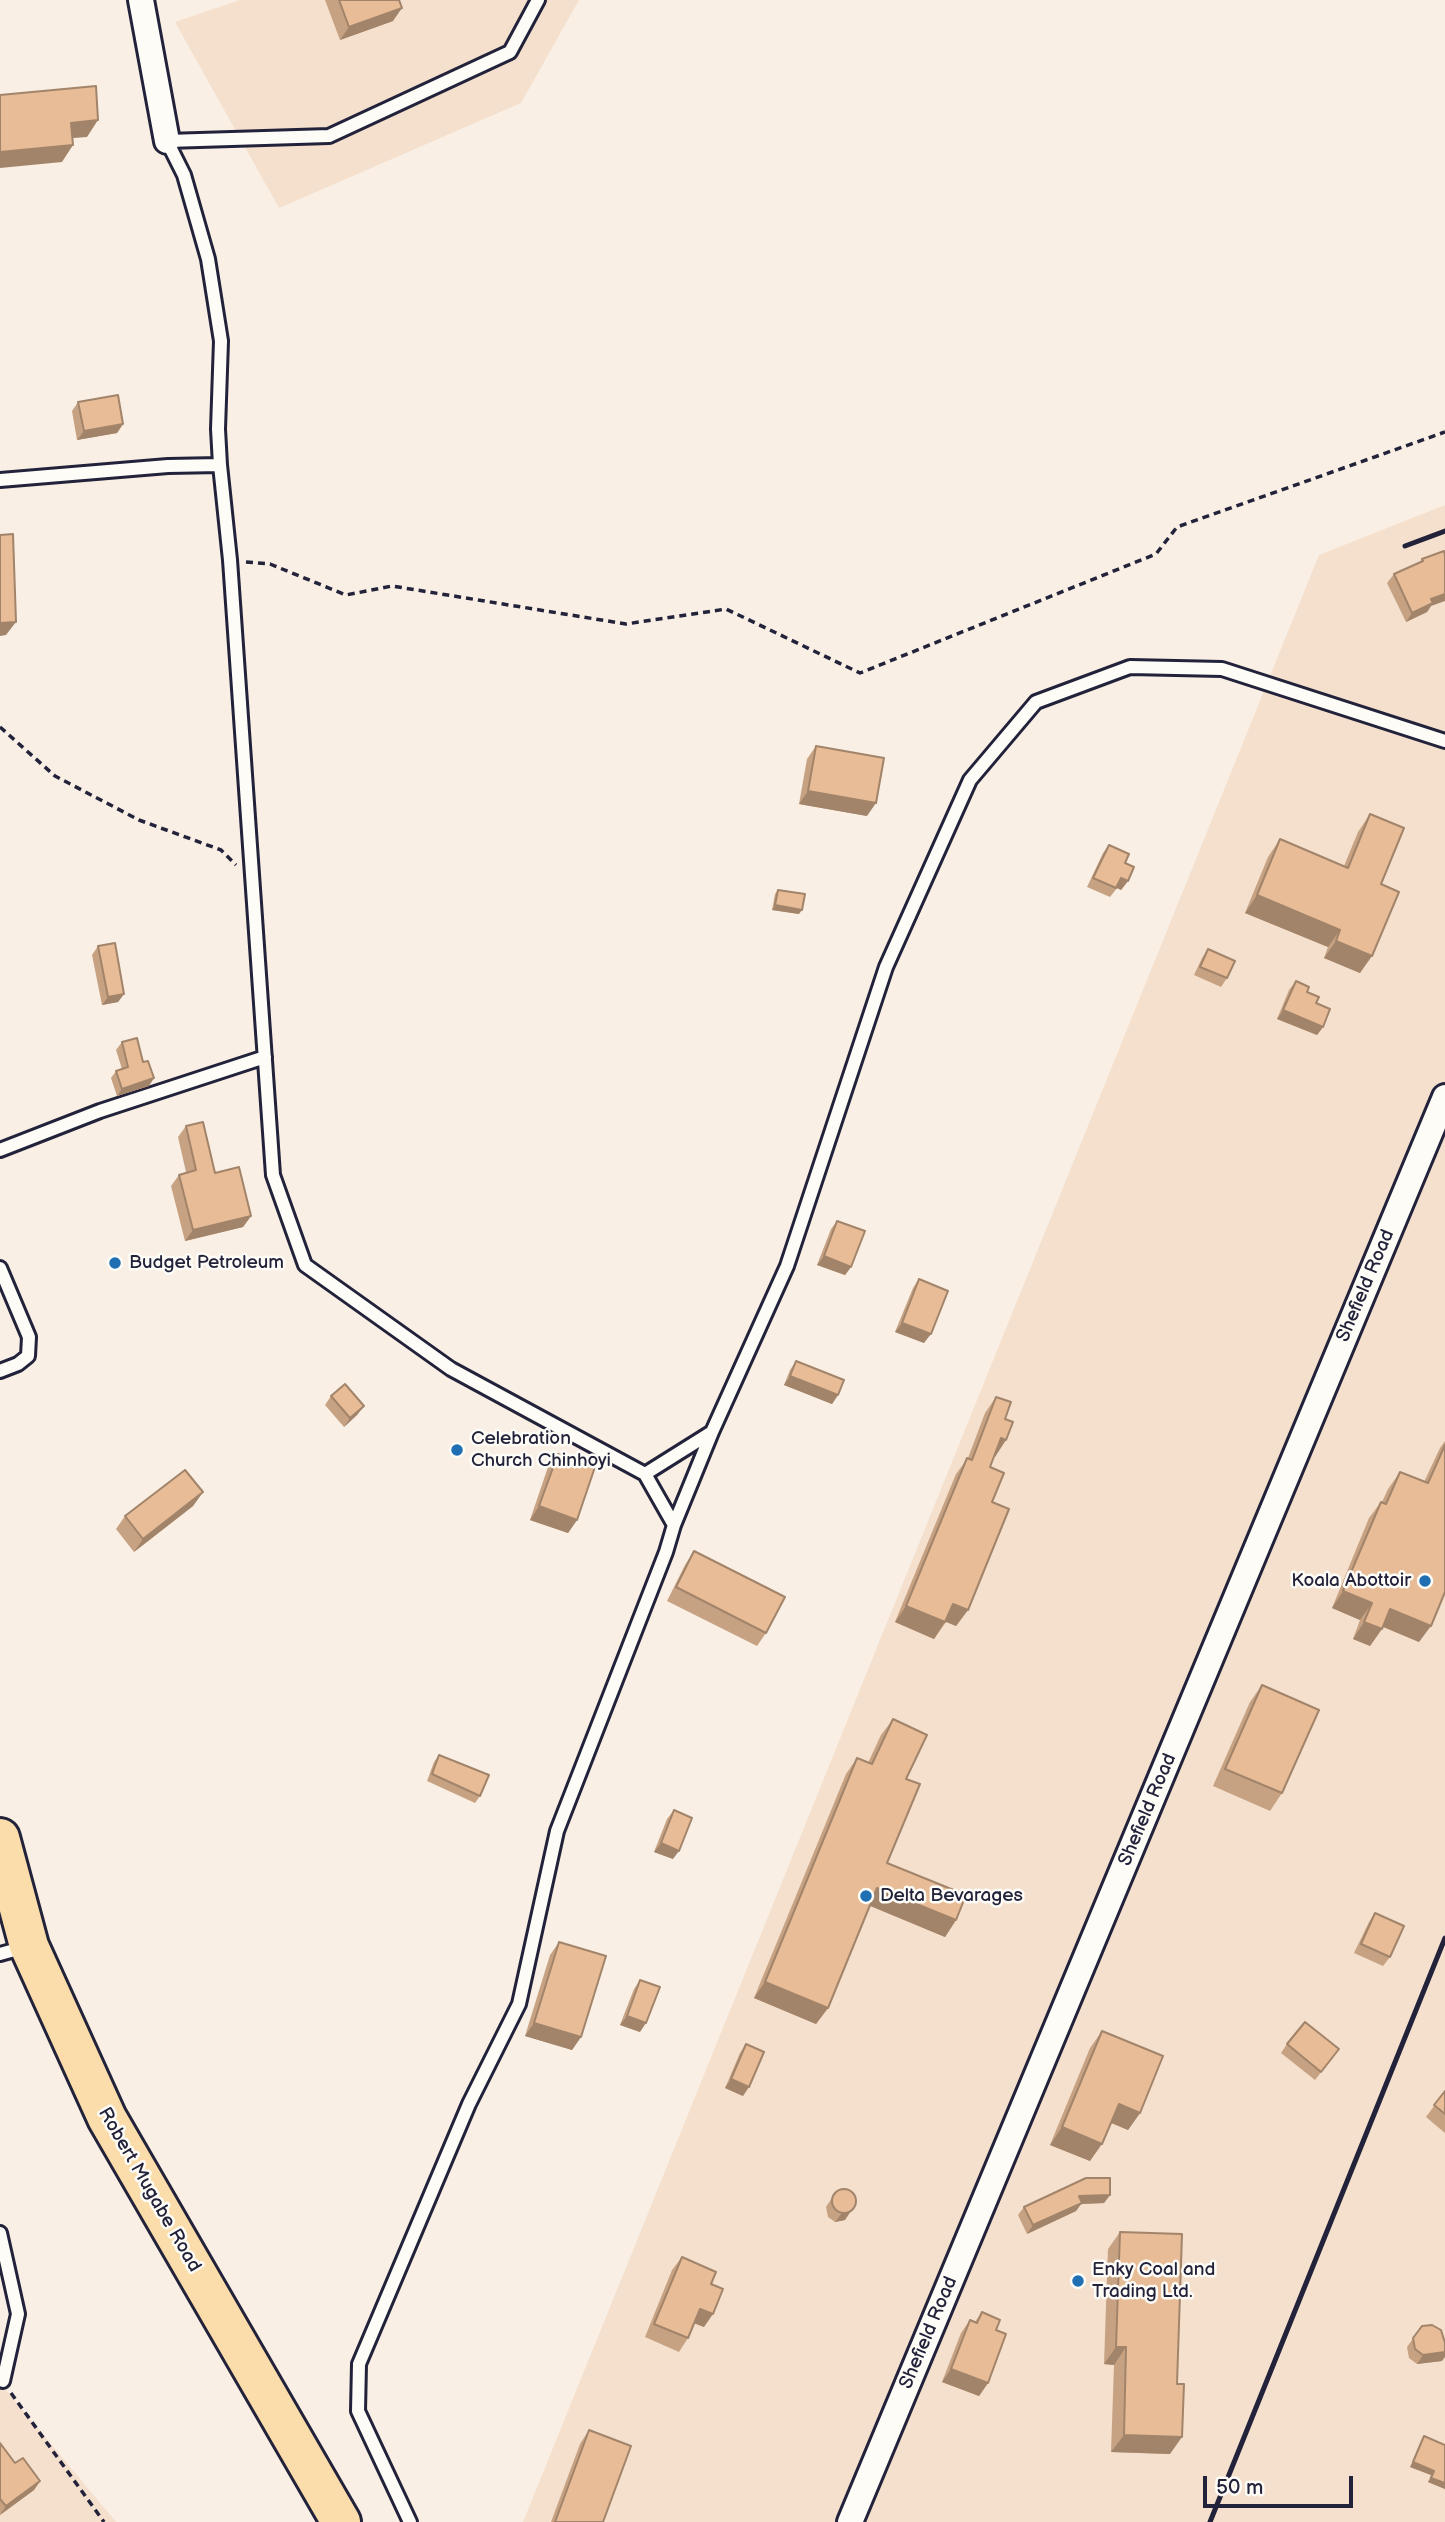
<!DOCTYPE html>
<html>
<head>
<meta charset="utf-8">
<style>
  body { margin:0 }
  #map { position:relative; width:1445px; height:2522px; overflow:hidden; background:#f9efe4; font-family:"Balsamiq Sans",sans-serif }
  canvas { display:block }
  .scale { position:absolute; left:1203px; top:2476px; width:150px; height:32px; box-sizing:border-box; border:4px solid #22223b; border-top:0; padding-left:9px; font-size:21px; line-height:24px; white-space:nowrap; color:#22223b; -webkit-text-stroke:5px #fdfcf7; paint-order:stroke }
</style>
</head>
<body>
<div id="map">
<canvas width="1445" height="2522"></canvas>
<div class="scale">50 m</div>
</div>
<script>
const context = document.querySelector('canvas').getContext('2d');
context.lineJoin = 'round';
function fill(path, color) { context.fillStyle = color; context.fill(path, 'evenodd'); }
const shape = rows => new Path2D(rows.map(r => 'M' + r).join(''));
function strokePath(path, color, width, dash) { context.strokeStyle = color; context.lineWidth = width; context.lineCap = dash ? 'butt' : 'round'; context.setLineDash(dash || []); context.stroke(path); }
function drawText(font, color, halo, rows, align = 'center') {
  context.font = font + ' "Balsamiq Sans",sans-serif'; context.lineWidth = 5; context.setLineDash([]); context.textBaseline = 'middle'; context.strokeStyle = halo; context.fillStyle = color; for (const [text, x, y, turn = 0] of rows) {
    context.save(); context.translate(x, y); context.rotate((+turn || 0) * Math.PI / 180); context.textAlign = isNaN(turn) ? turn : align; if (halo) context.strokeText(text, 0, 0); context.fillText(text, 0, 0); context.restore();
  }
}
fill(shape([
  [240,0,579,0,521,103,279,208,175,22],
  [1445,505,1445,2522,523,2522,1319,555],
  [0,2383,116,2522,0,2522]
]), '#f4e0cd');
const lane = shape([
  [538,0,510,52,329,136,167,141,184,175,208,259,221,341,218,429,220,465,230,560,273,1175,305,1265,451,1369,645,1474,712,1432,787,1266,886,967,970,780,1036,702,1130,667,1222,669,1445,741],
  [0,480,168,466,220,465],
  [0,1150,100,1111,265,1057],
  [0,1268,29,1337,28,1356,18,1364,0,1371],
  [674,1525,712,1432],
  [0,1954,25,1947],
  [0,2233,18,2314,3,2381],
  [410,2522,358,2411,359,2364,469,2104,519,2004,557,1831,666,1552,674,1525,645,1474]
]);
const street = shape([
  [141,0,167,141],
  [850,2522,1445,1097]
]);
const primary = shape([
  [0,1838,29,1946,107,2118,341,2522]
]);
strokePath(lane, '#22223b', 18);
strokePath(street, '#22223b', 30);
strokePath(primary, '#22223b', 44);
strokePath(shape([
  [246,562,270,564,346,595,392,586,626,624,726,609,860,673,1156,554,1177,527,1445,432],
  [0,727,55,776,139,820,221,850,236,865],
  [11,2393,104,2522]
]), '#22223b', 3.5, [7, 5]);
strokePath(lane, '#fdfcf7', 12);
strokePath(street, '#fdfcf7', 24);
strokePath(primary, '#faddab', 38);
strokePath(shape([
  [1405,546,1445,531],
  [1210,2522,1445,1938]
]), '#22223b', 5);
fill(shape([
  [325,0,399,0,393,21,340,40],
  [78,402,123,424,117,433,77,440,72,411],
  [1422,559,1431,606,1427,612,1406,622,1387,583,1394,574,1420,562],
  [816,746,867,816,799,804,807,759],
  [1370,814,1381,884,1360,973,1324,958,1328,947,1245,913,1268,857,1280,839,1344,866,1358,832],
  [1109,845,1125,863,1128,881,1121,890,1117,888,1110,897,1087,887,1103,853],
  [778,890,799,914,772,910,775,894],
  [98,946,124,994,118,1002,102,1005,92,955],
  [1208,949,1227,978,1221,987,1194,975,1202,958],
  [1296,981,1307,992,1316,1003,1323,1027,1317,1035,1277,1019,1289,990],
  [122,1042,143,1062,149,1086,117,1096,111,1078,116,1071,122,1069,116,1050],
  [186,1126,215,1173,251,1216,243,1227,185,1241,171,1186,179,1175,186,1172,178,1137],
  [837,1221,851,1267,845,1275,817,1265,831,1229],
  [919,1279,924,1343,895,1332,913,1288],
  [796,1361,838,1395,832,1404,784,1385,790,1370],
  [331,1396,364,1406,357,1415,344,1427,325,1405],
  [996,1397,1005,1419,995,1457,994,1456,990,1467,992,1502,968,1610,956,1626,946,1622,934,1639,895,1622,956,1474,968,1458,985,1413],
  [1445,1441,1445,1592,1419,1642,1383,1627,1370,1646,1353,1639,1360,1620,1332,1608,1369,1518,1381,1502,1382,1502,1388,1489,1400,1472,1424,1482,1440,1448],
  [558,1454,577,1520,568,1533,530,1520,548,1467],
  [203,1492,193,1506,134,1552,116,1529,125,1516],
  [694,1551,766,1633,757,1646,667,1601,685,1565],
  [1262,1685,1282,1793,1270,1811,1213,1786,1250,1702],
  [893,1719,906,1779,887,1863,956,1920,945,1937,870,1906,828,2008,816,2024,754,1998,846,1774,857,1758,868,1763,881,1735],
  [439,1755,480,1796,475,1803,427,1781,434,1762],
  [674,1810,673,1859,654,1852,667,1819],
  [1375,1913,1390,1957,1383,1966,1354,1953,1369,1922],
  [559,1942,581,2037,572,2050,525,2036,550,1955],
  [640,1980,640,2032,620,2025,634,1989],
  [1102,2031,1140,2113,1128,2130,1111,2123,1090,2161,1050,2145,1090,2048],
  [746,2044,743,2096,725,2088,740,2053],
  [1287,2044,1339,2049,1315,2080,1281,2053],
  [1445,2091,1445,2133,1426,2117],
  [837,2190,845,2220,835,2222,828,2217,826,2207],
  [1110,2195,1104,2203,1081,2204,1076,2211,1027,2234,1018,2215,1024,2207],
  [1120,2232,1170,2454,1111,2452,1114,2365,1104,2364,1108,2249],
  [682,2257,711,2284,704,2327,694,2323,688,2338,679,2352,645,2337,672,2270],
  [982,2312,996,2330,988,2383,979,2396,942,2382,961,2333,970,2320,975,2322],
  [1422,2326,1442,2361,1417,2364,1409,2358,1407,2347],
  [589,2430,603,2522,551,2522,580,2444],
  [1424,2436,1445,2445,1445,2489,1428,2482,1431,2475,1410,2467,1421,2441],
  [0,2443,15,2463,40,2481,34,2490,0,2515]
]), '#c7a282');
fill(shape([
  [402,8,393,21,340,40,349,27],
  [98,120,87,137,60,139,71,123],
  [73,145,62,162,0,168,0,152],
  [123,424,117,433,77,440,84,431],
  [1445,594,1445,601,1431,606,1427,612,1406,622,1412,613,1431,599],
  [16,622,6,635,0,636,0,623],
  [808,791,876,803,867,816,799,804],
  [1121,878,1128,881,1121,890,1115,887],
  [1257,895,1340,930,1328,947,1245,913],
  [775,905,802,910,799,914,772,910],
  [1336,941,1372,956,1360,973,1324,958],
  [124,994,118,1002,102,1005,108,997],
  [1283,1010,1323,1027,1317,1035,1277,1019],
  [154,1078,149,1086,117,1096,122,1089],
  [251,1216,243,1227,185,1241,193,1230],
  [824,1256,851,1267,845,1275,817,1265],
  [902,1323,931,1334,924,1343,895,1332],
  [790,1376,838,1395,832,1404,784,1385],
  [364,1406,357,1415,344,1427,350,1418],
  [1001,1438,1006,1440,995,1457,990,1454],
  [203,1492,193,1506,134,1552,143,1539],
  [539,1506,577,1520,568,1533,530,1520],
  [1343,1591,1372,1603,1360,1620,1332,1608],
  [953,1604,968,1610,956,1626,942,1620],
  [906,1606,945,1622,934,1639,895,1622],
  [1390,1609,1431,1626,1419,1642,1379,1625],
  [1364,1622,1382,1629,1370,1646,1353,1639],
  [661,1843,679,1851,673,1859,654,1852],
  [877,1888,956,1920,945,1937,866,1904],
  [765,1982,828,2008,816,2024,754,1998],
  [627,2016,646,2023,640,2032,620,2025],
  [534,2023,581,2037,572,2050,525,2036],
  [731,2079,749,2087,743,2096,725,2088],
  [1119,2104,1140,2113,1128,2130,1107,2121],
  [1062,2127,1102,2144,1090,2161,1050,2145],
  [1110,2195,1104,2203,1081,2204,1076,2211,1027,2234,1033,2225,1079,2196],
  [851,2211,845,2220,835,2222,842,2213],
  [700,2309,713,2314,704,2327,691,2322],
  [1116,2347,1126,2347,1114,2365,1104,2364],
  [1445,2352,1445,2357,1442,2361,1417,2364,1423,2355],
  [951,2369,988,2383,979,2396,942,2382],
  [1124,2435,1182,2437,1170,2454,1111,2452],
  [1413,2462,1434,2471,1431,2475,1410,2467],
  [1431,2478,1445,2483,1445,2489,1428,2482],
  [40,2481,34,2490,0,2515,6,2506]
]), '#a2846a');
const building = shape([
  [339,0,399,0,402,8,349,27,339,0],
  [96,86,98,120,71,123,73,145,0,152,0,95,96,86],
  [118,395,123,424,84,431,78,402,118,395],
  [13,534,16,622,0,623,0,535,13,534],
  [1444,551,1445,555,1445,594,1431,599,1433,603,1412,613,1394,574,1423,561,1422,559,1444,551],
  [816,746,884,758,876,803,808,791,816,746],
  [1370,814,1404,828,1381,884,1399,892,1372,956,1336,941,1340,930,1257,895,1280,839,1348,868,1370,814],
  [1109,845,1129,854,1125,863,1134,867,1128,881,1121,878,1116,888,1093,878,1109,845],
  [778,890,805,894,802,910,775,905,778,890],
  [115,943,124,994,108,997,98,946,115,943],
  [1208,949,1235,961,1227,978,1200,967,1208,949],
  [1296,981,1309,987,1307,992,1319,997,1316,1003,1330,1009,1323,1027,1283,1010,1296,981],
  [137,1038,143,1062,148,1061,154,1078,122,1089,116,1071,128,1067,122,1042,137,1038],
  [203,1122,215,1173,239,1167,251,1216,193,1230,179,1175,196,1170,186,1126,203,1122],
  [837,1221,865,1231,851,1267,824,1256,837,1221],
  [919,1279,948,1291,931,1334,902,1323,919,1279],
  [796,1361,844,1380,838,1395,790,1376,796,1361],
  [345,1384,364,1406,350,1418,331,1396,345,1384],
  [996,1397,1011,1402,1005,1419,1013,1422,1006,1440,1001,1438,990,1467,1004,1473,992,1502,1009,1509,968,1610,953,1604,945,1622,906,1606,967,1458,972,1460,996,1397],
  [1445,1445,1445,1592,1431,1626,1390,1609,1382,1629,1364,1622,1372,1603,1343,1591,1381,1502,1386,1504,1400,1472,1428,1483,1445,1445],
  [558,1454,595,1467,577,1520,539,1506,558,1454],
  [185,1470,203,1492,143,1539,125,1516,185,1470],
  [694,1551,785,1597,766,1633,676,1587,694,1551],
  [1262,1685,1319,1710,1282,1793,1225,1769,1262,1685],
  [893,1719,927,1735,906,1779,920,1784,887,1863,966,1895,956,1920,877,1888,828,2008,765,1982,857,1758,872,1764,893,1719],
  [439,1755,489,1775,480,1796,432,1774,439,1755],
  [674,1810,692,1818,679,1851,661,1843,674,1810],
  [1375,1913,1404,1926,1390,1957,1361,1944,1375,1913],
  [559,1942,606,1956,581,2037,534,2023,559,1942],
  [640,1980,660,1987,646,2023,627,2016,640,1980],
  [1305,2022,1339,2049,1321,2072,1287,2044,1305,2022],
  [1102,2031,1163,2056,1140,2113,1119,2104,1102,2144,1062,2127,1102,2031],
  [746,2044,764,2052,749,2087,731,2079,746,2044],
  [1445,2091,1445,2114,1434,2105,1445,2091],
  [1086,2178,1110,2178,1110,2195,1079,2196,1082,2203,1033,2225,1024,2207,1086,2178],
  '832 2201a12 12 0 1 1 24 0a12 12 0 1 1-24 0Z',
  [1120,2232,1182,2234,1177,2384,1184,2384,1182,2437,1124,2435,1126,2347,1116,2347,1120,2232],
  [682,2257,716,2272,711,2284,723,2289,713,2314,700,2309,688,2338,654,2324,682,2257],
  [982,2312,1000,2320,996,2330,1006,2334,988,2383,951,2369,970,2320,977,2323,982,2312],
  [1432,2325,1441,2330,1445,2343,1445,2352,1423,2355,1415,2349,1413,2338,1422,2326,1432,2325],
  [589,2430,631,2446,603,2522,555,2522,589,2430],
  [1424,2436,1445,2445,1445,2483,1431,2478,1434,2471,1413,2462,1424,2436],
  [0,2443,15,2463,23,2458,40,2481,6,2506,0,2499,0,2443]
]);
fill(building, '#e7bc97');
strokePath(building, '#a2846a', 2);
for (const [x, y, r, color] of [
  [115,1263,7,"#1f6fb2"],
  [457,1450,7,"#1f6fb2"],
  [1425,1581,7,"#1f6fb2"],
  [866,1896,7,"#1f6fb2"],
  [1078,2281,7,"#1f6fb2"]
]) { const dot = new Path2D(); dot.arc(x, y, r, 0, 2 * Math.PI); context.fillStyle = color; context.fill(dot); strokePath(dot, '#fdfcf7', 2.5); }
drawText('19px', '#22223b', '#fdfcf7', [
  ["Budget Petroleum",129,1263],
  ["Celebration",471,1439],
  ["Church Chinhoyi",471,1461],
  ["Koala Abottoir",1411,1581,"right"],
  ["Delta Bevarages",880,1896],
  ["Enky Coal and",1092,2270],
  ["Trading Ltd.",1092,2292]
], 'left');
drawText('19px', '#22223b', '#fdfcf7', [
  ["Shefield Road",1366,1286,-67],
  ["Shefield Road",1148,1810,-67],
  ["Robert Mugabe Road",149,2190,60],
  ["Shefield Road",929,2333,-67]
]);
</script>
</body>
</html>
